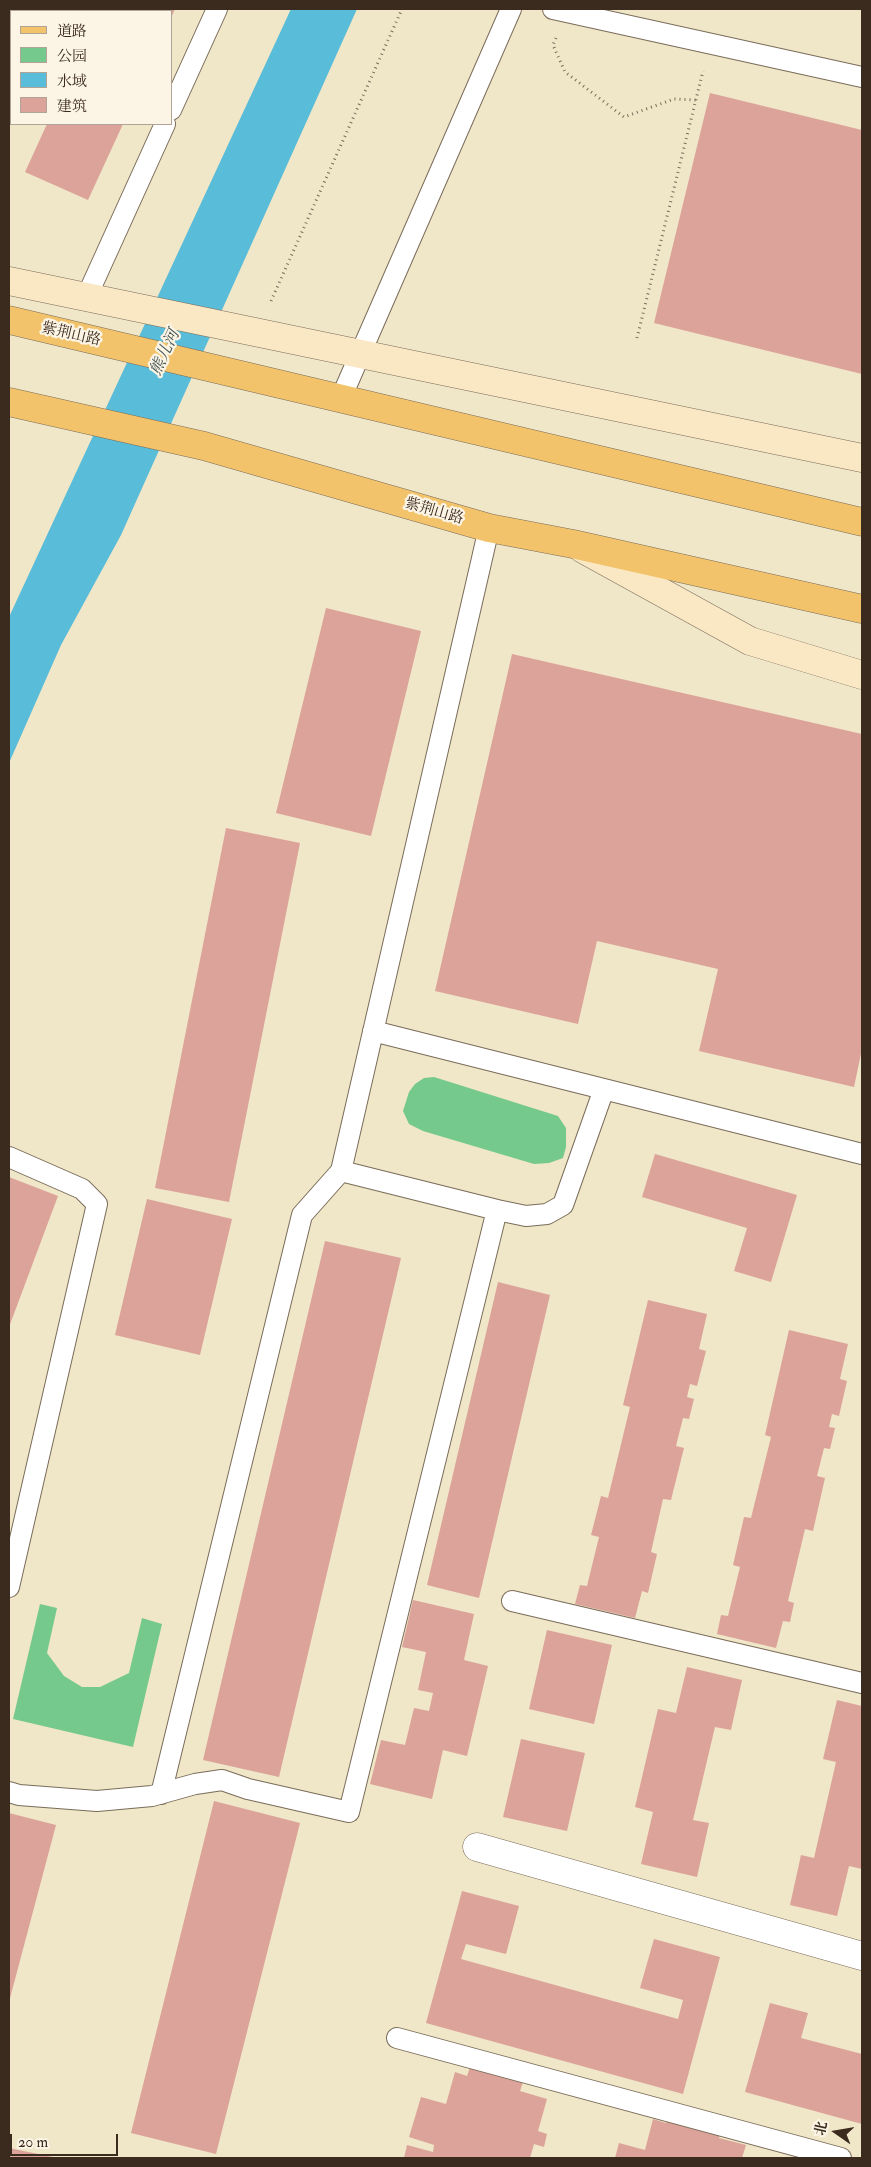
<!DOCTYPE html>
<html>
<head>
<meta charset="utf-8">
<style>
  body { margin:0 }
  #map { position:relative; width:871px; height:2167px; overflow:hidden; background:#f0e6c8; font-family:"IM FELL Double Pica","Noto Serif SC",serif }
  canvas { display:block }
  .frame { position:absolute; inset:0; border:10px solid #3b2a1e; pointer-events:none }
  .legend { position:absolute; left:10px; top:10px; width:162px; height:115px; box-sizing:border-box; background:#fcf5e5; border:1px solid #afa495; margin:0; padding:6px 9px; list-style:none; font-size:15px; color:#3b2a1e }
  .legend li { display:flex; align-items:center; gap:10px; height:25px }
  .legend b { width:25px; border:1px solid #afa495 }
  .north { position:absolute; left:811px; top:2107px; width:50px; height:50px; -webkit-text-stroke:4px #fcf5e5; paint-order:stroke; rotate:283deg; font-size:14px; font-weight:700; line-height:20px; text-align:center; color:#3b2a1e }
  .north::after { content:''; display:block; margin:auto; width:18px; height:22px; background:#3b2a1e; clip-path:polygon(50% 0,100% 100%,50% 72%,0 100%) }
  .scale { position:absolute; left:10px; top:2134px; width:108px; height:22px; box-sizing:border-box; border:2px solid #3b2a1e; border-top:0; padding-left:6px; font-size:15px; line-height:18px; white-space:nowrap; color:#3b2a1e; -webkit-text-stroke:4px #fcf5e5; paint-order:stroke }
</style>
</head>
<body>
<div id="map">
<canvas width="871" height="2167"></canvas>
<div class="frame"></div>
<ul class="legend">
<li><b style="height:6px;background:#f2c36a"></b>道路</li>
<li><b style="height:14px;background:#76c98c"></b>公园</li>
<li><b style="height:14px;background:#59bcd8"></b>水域</li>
<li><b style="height:14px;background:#dca39a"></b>建筑</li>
</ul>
<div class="north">北</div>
<div class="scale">20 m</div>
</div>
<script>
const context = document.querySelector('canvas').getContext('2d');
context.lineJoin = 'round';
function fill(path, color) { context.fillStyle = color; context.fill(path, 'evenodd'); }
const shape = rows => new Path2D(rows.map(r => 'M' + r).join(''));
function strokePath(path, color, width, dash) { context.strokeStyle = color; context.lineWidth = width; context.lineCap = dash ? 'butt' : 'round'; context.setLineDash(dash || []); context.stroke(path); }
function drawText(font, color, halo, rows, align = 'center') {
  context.font = font + ' "IM FELL Double Pica","Noto Serif SC",serif'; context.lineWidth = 4.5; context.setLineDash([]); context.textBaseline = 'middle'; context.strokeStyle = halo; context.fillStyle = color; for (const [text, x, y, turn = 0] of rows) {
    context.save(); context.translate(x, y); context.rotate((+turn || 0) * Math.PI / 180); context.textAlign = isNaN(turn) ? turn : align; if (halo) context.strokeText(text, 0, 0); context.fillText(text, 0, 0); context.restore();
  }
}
fill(shape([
  [434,1077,558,1116,566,1128,566,1147,563,1158,549,1163,534,1164,423,1131,409,1124,403,1111,409,1092,415,1084,424,1078],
  [40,1604,57,1608,47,1653,64,1676,82,1687,100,1687,129,1673,142,1618,162,1624,133,1747,13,1719]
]), '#76c98c');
fill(shape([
  [291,9,357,9,121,535,61,645,9,763,9,617]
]), '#59bcd8');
fill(shape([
  [99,9,175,9,171,18,171,11,98,11],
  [710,93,862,130,862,374,654,323],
  [47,124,123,124,88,200,25,172],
  [326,608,421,631,371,836,276,813],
  [512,654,862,734,862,1049,854,1087,699,1051,718,969,597,941,578,1024,435,991],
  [226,828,300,843,229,1202,155,1188],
  [655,1154,797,1195,771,1282,734,1271,747,1228,642,1197],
  [9,1177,58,1196,9,1327],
  [147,1199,232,1219,200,1355,115,1335],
  [325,1241,401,1258,279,1777,203,1760],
  [498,1282,550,1295,479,1598,427,1585],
  [648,1300,707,1314,699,1349,706,1351,697,1386,690,1384,687,1397,694,1399,689,1419,683,1418,676,1446,684,1448,671,1500,663,1499,651,1552,657,1554,648,1593,642,1591,635,1618,575,1604,580,1585,587,1586,599,1537,591,1535,601,1496,608,1498,630,1407,623,1405],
  [789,1330,848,1344,840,1379,847,1381,839,1416,832,1414,829,1427,835,1428,830,1449,824,1448,817,1476,825,1478,813,1531,805,1529,788,1601,794,1603,790,1622,783,1621,776,1648,717,1634,721,1615,728,1616,740,1567,733,1565,744,1517,751,1518,771,1437,765,1435],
  [413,1600,474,1614,464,1660,488,1666,467,1756,443,1750,432,1799,370,1784,381,1740,405,1745,414,1708,429,1711,433,1693,418,1690,426,1652,402,1647],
  [547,1630,612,1645,594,1724,529,1709],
  [687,1667,742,1680,731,1730,715,1727,693,1820,709,1823,697,1877,641,1864,653,1812,635,1807,658,1709,676,1713],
  [837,1700,862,1706,862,1869,849,1866,837,1916,790,1905,801,1855,814,1858,836,1762,823,1759],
  [521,1739,585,1753,567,1831,503,1817],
  [214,1801,300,1823,216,2154,131,2133],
  [9,1813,56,1825,9,2002],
  [462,1891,519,1906,506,1954,466,1944,461,1959,678,2019,683,2000,640,1988,654,1939,720,1957,683,2094,426,2023],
  [770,2003,808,2013,801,2038,862,2054,862,2124,745,2092],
  [470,2067,523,2082,520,2091,547,2099,538,2131,547,2134,544,2147,534,2144,530,2158,404,2158,407,2145,433,2152,434,2145,409,2137,421,2097,446,2104,455,2072,467,2076],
  [668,2114,722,2129,719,2138,746,2145,742,2158,615,2158,619,2143,645,2150,653,2119,666,2123],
  [9,2148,53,2157,53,2158,9,2158]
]), '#dca39a');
const lane = shape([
  [553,9,862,77],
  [45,11,46,9],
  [171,110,217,9],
  [87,296,165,124],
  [341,398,511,9],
  [373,1031,862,1154],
  [9,1157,82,1189,97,1204,9,1587],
  [497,1210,526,1216,547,1214,563,1205,604,1089],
  [512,1601,862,1683],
  [9,1792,19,1795,97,1801,152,1796,195,1784,222,1780,248,1789,349,1812,497,1210,341,1171,489,528],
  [161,1794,302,1215,341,1171],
  [397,2038,841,2158]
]);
const street = shape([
  [477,1847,862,1956]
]);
const secondary = shape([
  [9,281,862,458],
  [583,549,750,641,862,675]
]);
const primary = shape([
  [9,320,862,522],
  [9,402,204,446,489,528,573,544,862,609]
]);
strokePath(lane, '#7a6c5a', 22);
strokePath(street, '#7a6c5a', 29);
strokePath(secondary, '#7a6c5a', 29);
strokePath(primary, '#7a6c5a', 29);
strokePath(shape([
  [556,38,553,45,565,72,624,117,674,99,696,100],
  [271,301,402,9],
  [637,338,703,71]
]), '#7a6c5a', 3, [1, 4]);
strokePath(lane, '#fff', 20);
strokePath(street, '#fff', 28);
strokePath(secondary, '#fae7c3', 28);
strokePath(primary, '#f2c36a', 28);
drawText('15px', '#3b2a1e', '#fcf5e5', [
  ["紫荆山路",71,335,13],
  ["紫荆山路",434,512,16]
]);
drawText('italic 16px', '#445656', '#fcf5e5', [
  ["熊儿河",166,353,-65]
]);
</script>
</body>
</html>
